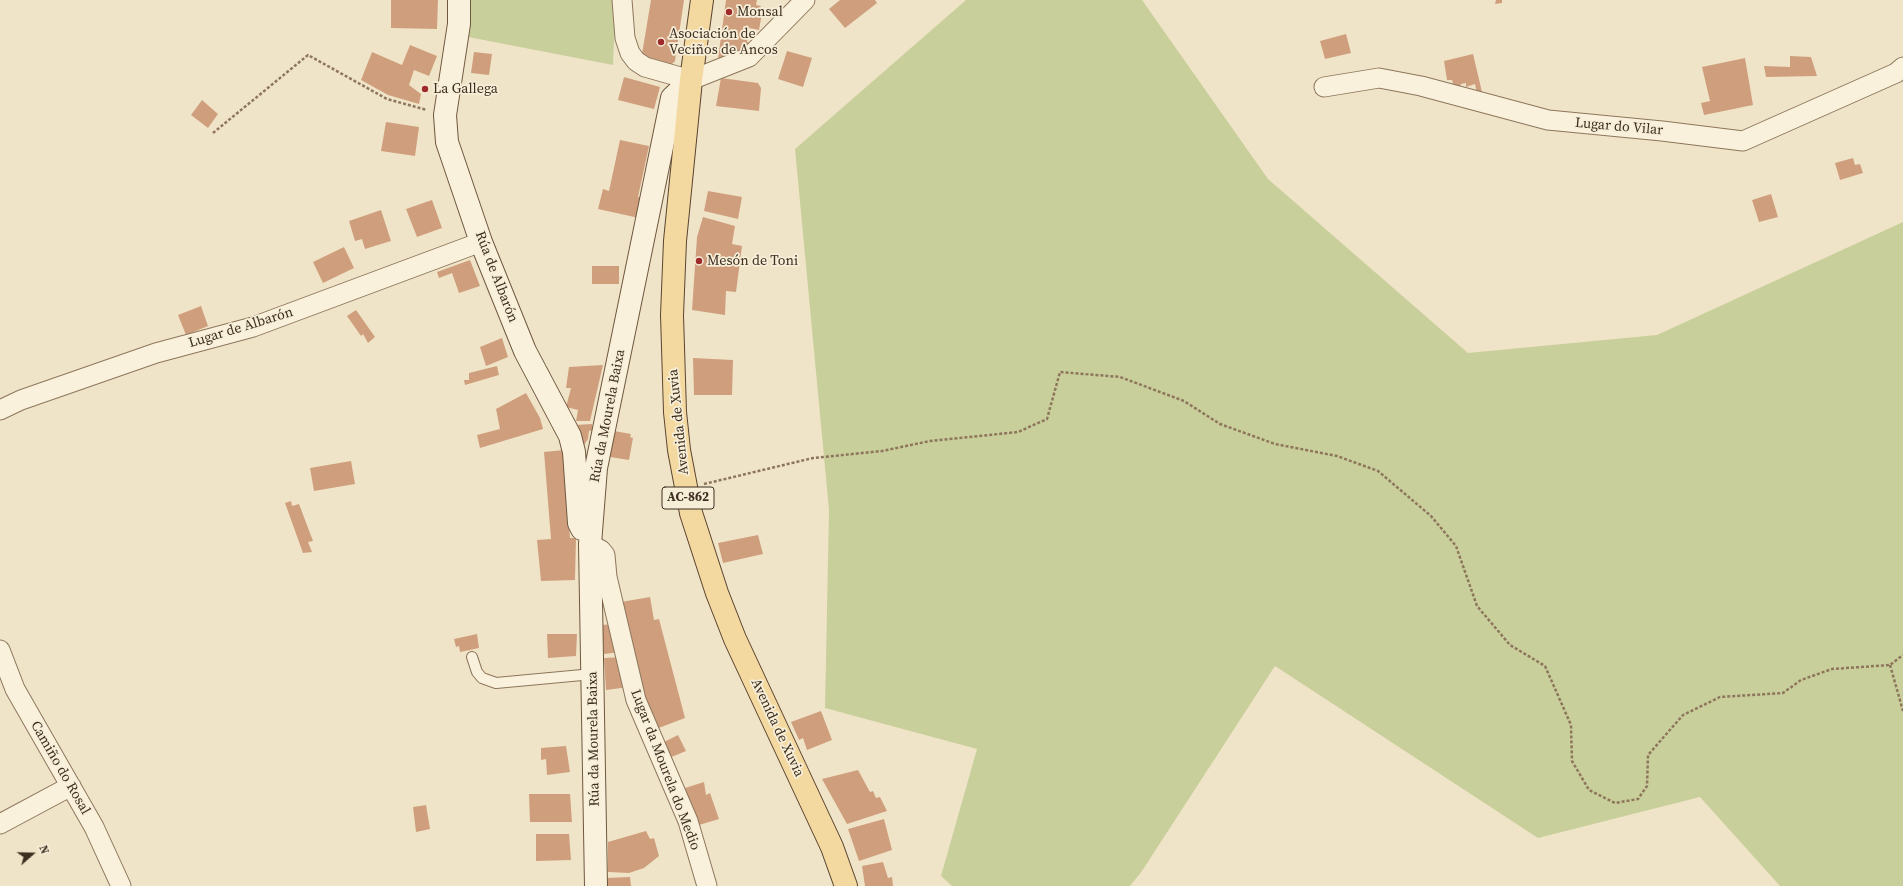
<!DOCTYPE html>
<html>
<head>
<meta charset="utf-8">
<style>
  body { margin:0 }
  #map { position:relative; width:1903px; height:886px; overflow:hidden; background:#f0e4c8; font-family:"Source Serif 4",serif }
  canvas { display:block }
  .north { position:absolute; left:12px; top:834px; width:40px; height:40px; -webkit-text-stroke:3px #f7eed8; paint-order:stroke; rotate:70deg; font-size:11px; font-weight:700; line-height:16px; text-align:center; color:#3d2e20 }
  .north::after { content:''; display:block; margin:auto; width:14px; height:18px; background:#3d2e20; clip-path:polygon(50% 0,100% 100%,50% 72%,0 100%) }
</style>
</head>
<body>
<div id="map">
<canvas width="1903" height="886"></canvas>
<div class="north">N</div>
</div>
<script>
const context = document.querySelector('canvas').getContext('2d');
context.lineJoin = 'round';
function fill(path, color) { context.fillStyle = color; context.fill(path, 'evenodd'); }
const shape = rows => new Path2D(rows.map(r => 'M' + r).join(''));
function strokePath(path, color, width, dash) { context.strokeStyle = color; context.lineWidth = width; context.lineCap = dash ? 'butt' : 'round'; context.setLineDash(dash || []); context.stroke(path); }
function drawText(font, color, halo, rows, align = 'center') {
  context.font = font + ' "Source Serif 4",serif'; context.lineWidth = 3.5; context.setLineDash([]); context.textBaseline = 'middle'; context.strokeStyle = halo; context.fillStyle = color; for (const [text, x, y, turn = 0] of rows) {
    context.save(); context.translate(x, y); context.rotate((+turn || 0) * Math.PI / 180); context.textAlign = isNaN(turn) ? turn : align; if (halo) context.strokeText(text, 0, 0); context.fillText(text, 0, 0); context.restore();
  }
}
fill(shape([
  [466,0,616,0,613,65,463,36],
  [966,0,1142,0,1268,179,1468,353,1657,335,1903,222,1903,886,1780,886,1700,797,1538,838,1275,666,1142,871,1130,886,952,886,941,876,977,749,825,708,829,510,795,149]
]), '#c9cf9b');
fill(shape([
  [391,0,438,0,437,29,391,28],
  [651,0,684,0,675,61,671,65,647,60,642,54],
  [726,0,757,0,756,5,761,6,758,12,762,13,759,30,749,28,747,42,757,44,718,59],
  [840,0,875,0,877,3,845,28,829,9],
  [1496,0,1502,0,1502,3,1495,4],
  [1346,34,1351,53,1325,59,1320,41],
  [410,45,437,56,429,76,414,70,409,85,421,94,419,104,388,95,361,80,372,52,402,65],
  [787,51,812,58,803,87,778,79],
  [474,52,492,54,489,75,471,73],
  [1473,54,1482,92,1477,94,1475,84,1466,87,1466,83,1461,84,1459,89,1454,88,1452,80,1447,80,1444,61],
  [1790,56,1811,57,1817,76,1766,77,1764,66,1790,67],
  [1745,58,1753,105,1704,115,1701,103,1710,101,1702,67],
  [624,77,660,87,654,109,618,100],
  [721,78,758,83,761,88,759,111,716,106],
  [202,100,218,114,208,128,191,115],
  [386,122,419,127,415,156,381,151],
  [620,140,649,146,638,197,644,198,639,218,598,209,603,189,609,191],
  [1853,158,1855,165,1860,164,1863,173,1840,180,1835,163],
  [708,191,742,197,738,219,704,211],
  [1771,194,1778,217,1759,222,1752,200],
  [432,200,442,228,417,237,406,209],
  [381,210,391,241,365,249,362,239,355,241,349,221],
  [703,217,735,226,732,244,742,246,736,292,726,291,725,315,692,310,697,237],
  [344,247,354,268,323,283,313,262],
  [470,260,480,286,459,293,452,273,439,278,437,272],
  [592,266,619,266,619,284,592,284],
  [201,306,208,326,186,335,178,315],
  [356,310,375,337,368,343,363,334,361,336,347,316],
  [502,338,508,357,486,366,480,347],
  [693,358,733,360,732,395,694,395],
  [603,365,590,421,576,421,578,410,566,407,571,388,566,388,569,367],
  [497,366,499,375,465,385,464,380,469,380,469,373],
  [526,393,540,418,543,429,480,448,477,435,500,429,496,409],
  [592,424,593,430,589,431,588,439,584,445,575,425],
  [614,431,631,434,630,437,633,438,629,460,610,457],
  [564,450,570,538,576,538,575,580,541,581,537,540,551,539,544,452],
  [351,461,355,484,314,491,310,468],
  [291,501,292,506,299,504,313,541,308,542,312,552,303,553,285,503],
  [758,535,763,554,723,563,718,543],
  [650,597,654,620,659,619,685,718,656,729,645,710,621,602],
  [615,624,621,652,604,654,602,625],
  [477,634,479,648,460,652,459,646,456,647,454,639],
  [547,634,577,634,576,656,548,658],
  [622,657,629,687,606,690,604,658],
  [821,711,832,740,807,750,803,738,799,740,791,722],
  [678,735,686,751,669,758,664,742],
  [566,746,570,772,547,775,546,759,541,760,541,748],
  [858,770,870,792,873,791,876,798,880,797,887,811,847,824,822,779],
  [704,782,706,795,710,793,719,819,699,825,685,788],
  [529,794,570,794,572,822,530,822],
  [426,805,430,829,416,832,413,807],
  [884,819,892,850,859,861,848,829],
  [646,831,650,839,654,838,659,856,644,868,629,873,608,872,608,842],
  [536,834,569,834,571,860,536,861],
  [883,862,888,878,892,877,893,886,865,886,862,866],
  [630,877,631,886,607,886,606,878]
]), '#cf9f7d');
const lane = shape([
  [472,657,477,672,482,678,496,683,593,674]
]);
const street = shape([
  [622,0,625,38,630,53,636,61,645,67,691,80,749,57,805,0],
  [1324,87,1379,78,1421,86,1548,120,1662,131,1743,141,1896,73,1903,67],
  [0,410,21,400,156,353,253,327,481,242],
  [590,544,601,550,605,555,607,577,636,700,688,821,707,886],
  [0,650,15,689,94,827,121,886],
  [0,824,71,786]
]);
const secondary = shape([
  [459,0,459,24,445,115,447,142,481,242,525,351,570,436,574,452,579,523,582,529],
  [596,886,590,544,596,468,672,98,691,80]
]);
const primary = shape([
  [702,0,691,80,675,241,672,315,675,412,679,450,691,513,717,593,735,639,832,847,846,886]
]);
strokePath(lane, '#8d765c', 12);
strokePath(street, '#8d765c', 21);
strokePath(secondary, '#6f573f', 24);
strokePath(primary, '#5b4430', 24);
strokePath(shape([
  [213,133,308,55,387,99,427,110],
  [704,484,813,458,882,451,930,441,1018,432,1047,419,1060,372,1120,377,1184,401,1220,424,1275,444,1337,456,1378,471,1431,516,1456,546,1477,606,1510,645,1545,666,1571,725,1572,761,1589,790,1615,803,1638,799,1647,786,1648,755,1683,715,1720,697,1783,693,1801,680,1832,669,1890,665,1903,655],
  [1890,665,1903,711]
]), '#8d765c', 2.5, [3, 2]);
strokePath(lane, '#faf1dc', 10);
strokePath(street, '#faf1dc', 19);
strokePath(secondary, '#faf1dc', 22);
strokePath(primary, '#f3d9a0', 22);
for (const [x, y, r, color] of [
  [729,12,4,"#9e2a2b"],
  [661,42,4,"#9e2a2b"],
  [425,89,4,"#9e2a2b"],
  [699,261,4,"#9e2a2b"]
]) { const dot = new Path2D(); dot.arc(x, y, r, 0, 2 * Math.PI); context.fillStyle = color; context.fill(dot); strokePath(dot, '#f7eed8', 1.5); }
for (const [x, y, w] of [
  [688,498,52]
]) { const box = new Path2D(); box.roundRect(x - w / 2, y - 11, w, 22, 3); context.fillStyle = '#f7eed8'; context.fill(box); strokePath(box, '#3d2e20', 1); }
drawText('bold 13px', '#3d2e20', null, [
  ["AC-862",688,498]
]);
drawText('14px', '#3d2e20', '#f7eed8', [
  ["Monsal",737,12],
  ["Asociación de",669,34],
  ["Veciños de Ancos",669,50],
  ["La Gallega",433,89],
  ["Mesón de Toni",707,261]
], 'left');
drawText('14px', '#3d2e20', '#f7eed8', [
  ["Lugar do Vilar",1619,127,5],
  ["Rúa de Albarón",496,277,69],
  ["Lugar de Albarón",241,328,-17],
  ["Rúa da Mourela Baixa",608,416,-79],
  ["Avenida de Xuvia",679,422,-96],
  ["Avenida de Xuvia",777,728,65],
  ["Rúa da Mourela Baixa",594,739,-91],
  ["Camiño do Rosal",60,768,60],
  ["Lugar da Mourela do Medio",665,770,69]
]);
</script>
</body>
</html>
